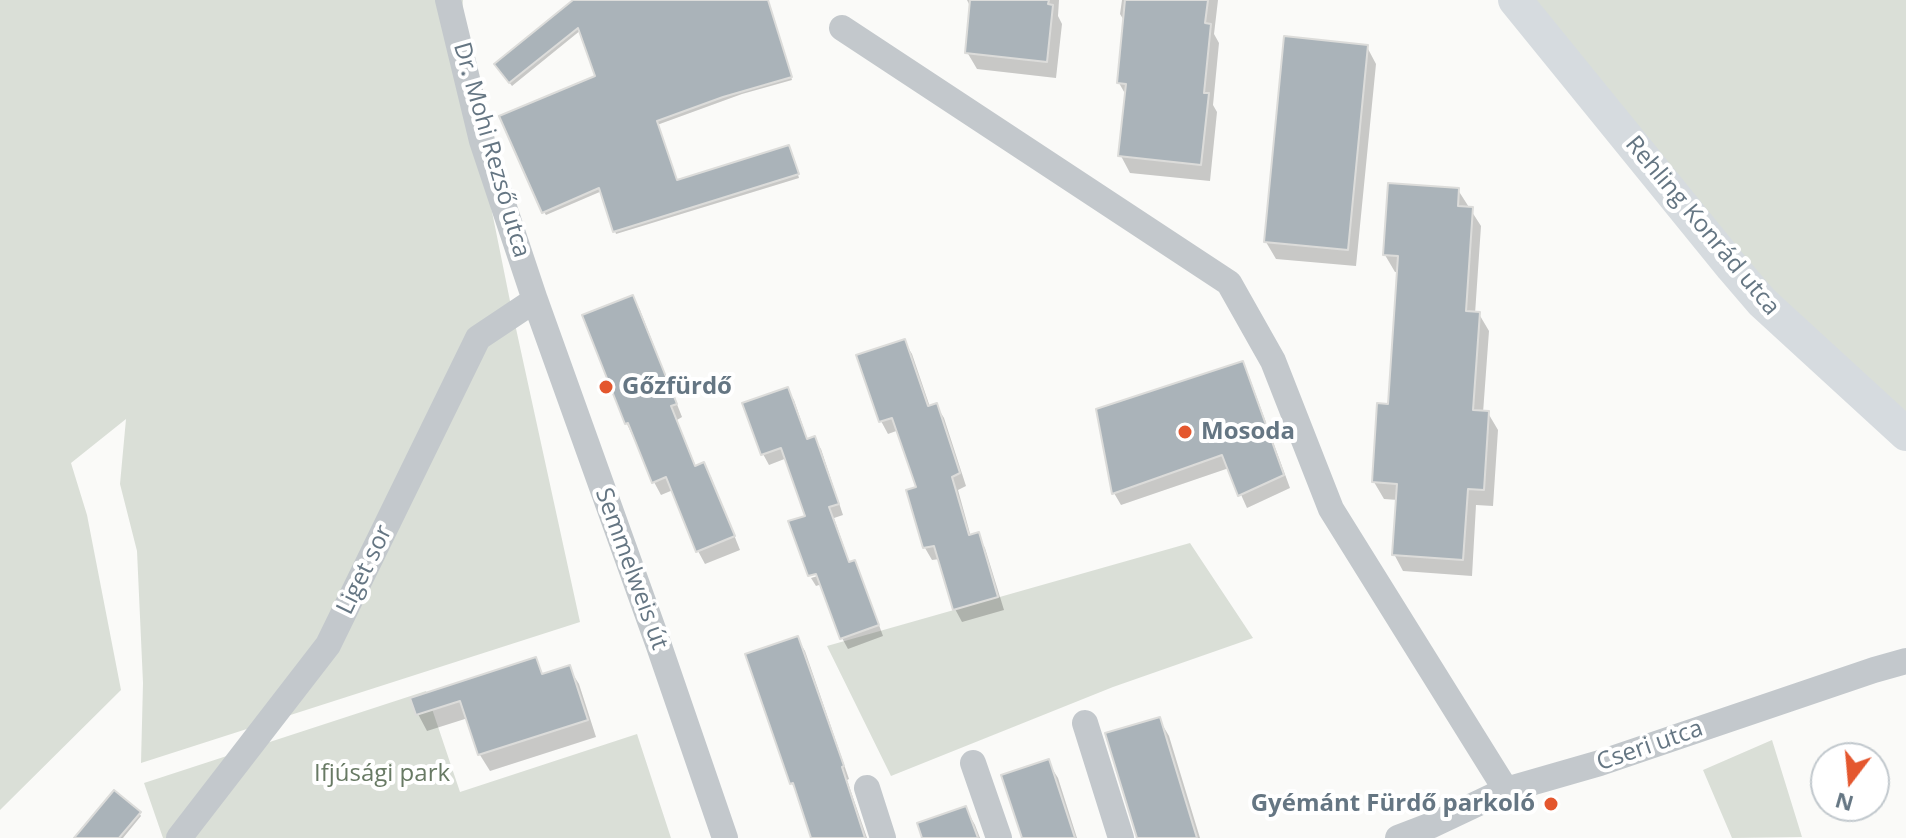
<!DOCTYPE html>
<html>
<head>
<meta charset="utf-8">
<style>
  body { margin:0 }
  #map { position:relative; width:1906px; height:838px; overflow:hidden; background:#fafaf8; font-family:"Open Sans",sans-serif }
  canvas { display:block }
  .north { position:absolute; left:1810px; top:742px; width:80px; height:80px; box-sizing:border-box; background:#fff; border:2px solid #c1c8cd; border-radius:50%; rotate:196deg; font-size:22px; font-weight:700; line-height:32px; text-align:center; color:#657683 }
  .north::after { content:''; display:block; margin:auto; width:28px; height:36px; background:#e4572e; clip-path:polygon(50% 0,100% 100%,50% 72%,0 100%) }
</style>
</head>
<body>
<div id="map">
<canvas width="1906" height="838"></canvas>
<div class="north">N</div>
</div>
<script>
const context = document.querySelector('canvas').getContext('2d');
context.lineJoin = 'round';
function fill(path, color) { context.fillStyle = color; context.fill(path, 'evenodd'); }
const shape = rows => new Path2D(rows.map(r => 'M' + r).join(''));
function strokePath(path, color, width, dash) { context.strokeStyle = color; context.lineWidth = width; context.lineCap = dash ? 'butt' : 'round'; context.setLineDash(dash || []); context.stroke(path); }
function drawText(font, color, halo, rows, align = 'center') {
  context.font = font + ' "Open Sans",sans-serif'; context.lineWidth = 8; context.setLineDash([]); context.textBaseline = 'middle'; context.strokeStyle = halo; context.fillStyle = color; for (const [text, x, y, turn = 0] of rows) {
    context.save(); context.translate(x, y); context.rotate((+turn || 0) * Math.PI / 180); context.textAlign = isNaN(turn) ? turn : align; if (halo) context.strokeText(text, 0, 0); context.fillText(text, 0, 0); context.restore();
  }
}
fill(shape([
  [0,0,463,0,459,48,510,301,580,622,141,763,143,683,137,551,120,484,126,419,71,463,87,515,121,690,0,810],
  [1515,0,1906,0,1906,434,1863,396],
  [1190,543,1253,638,1113,687,891,776,827,646],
  [426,691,460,792,637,734,671,838,163,838,144,783],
  [1772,740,1802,837,1732,838,1703,770]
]), '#dadfd7');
fill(shape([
  [577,0,767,0,792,80,742,94,657,125,677,183,791,151,799,178,616,234,602,191,546,215,544,212,598,77,581,30,512,86,498,68],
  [967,0,1059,0,1058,16,1062,24,1056,78,977,69,967,52,971,8],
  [1122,0,1218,0,1214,34,1219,43,1213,105,1217,112,1210,181,1130,173,1121,156,1127,97,1119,83,1125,22,1120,14],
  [1367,47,1376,64,1356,266,1276,259,1266,242],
  [1458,190,1481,226,1475,314,1479,314,1489,331,1483,413,1488,413,1498,430,1493,506,1476,505,1472,576,1403,571,1394,554,1398,500,1384,499,1374,482,1390,406,1399,272,1395,272,1385,255],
  [633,297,640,310,682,417,677,420,696,467,704,464,711,477,740,550,705,564,698,551,673,490,661,495,654,482,627,424,584,316],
  [904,341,912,354,930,407,936,405,944,418,966,486,958,490,971,537,978,535,985,548,1004,610,962,622,955,609,940,559,932,560,925,548,918,488,899,430,888,434,881,421],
  [1242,363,1249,376,1290,488,1247,508,1229,468,1121,505,1114,493],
  [787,389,794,400,808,441,814,439,821,449,843,515,834,518,850,564,854,563,860,573,883,636,848,649,842,638,822,584,816,586,811,578,827,573,787,458,769,465,763,454],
  [797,638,805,651,849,779,847,780,867,838,813,838,800,797,792,784,747,656],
  [535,659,544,676,569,668,579,684,596,737,490,771,480,755,468,718,427,731,418,714],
  [1159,719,1169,736,1200,838,1139,838],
  [1048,762,1058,778,1077,838,1024,838],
  [966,809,975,825,980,838,924,838],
  [139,813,141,816,123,838,77,838]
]), '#0003');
const building = shape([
  [573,0,768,0,792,77,723,97,657,121,677,180,789,145,799,174,613,232,599,188,542,213,499,116,595,76,578,28,509,83,494,64,573,0],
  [970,0,1049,0,1048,4,1053,5,1047,62,965,53,970,0],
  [1125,0,1208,0,1205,23,1211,24,1204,93,1209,93,1201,165,1118,156,1126,84,1117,83,1125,0],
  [1284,36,1368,45,1348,250,1264,242,1284,36],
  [1388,183,1459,188,1458,206,1473,207,1466,311,1480,312,1473,410,1489,411,1484,490,1468,489,1463,560,1392,555,1397,484,1372,482,1377,403,1388,404,1398,256,1383,255,1388,183],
  [633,295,677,404,671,406,695,466,704,462,735,536,696,552,666,477,652,483,628,423,625,424,582,315,633,295],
  [905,339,928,406,937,403,960,473,952,477,969,535,979,532,998,597,953,610,934,546,923,548,906,490,916,487,892,418,879,422,856,355,905,339],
  [1243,361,1284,475,1238,496,1222,455,1112,494,1096,409,1243,361],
  [788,387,807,439,815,436,839,504,829,507,849,562,855,560,879,625,840,639,816,574,808,576,788,521,805,516,781,448,761,455,742,403,788,387],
  [798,636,844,766,842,767,865,838,811,838,793,783,790,784,745,654,798,636],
  [536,657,542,674,570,665,588,720,478,755,460,701,416,715,410,698,536,657],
  [1160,717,1197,838,1137,838,1105,733,1160,717],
  [1049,759,1075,838,1022,838,1001,775,1049,759],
  [114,790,141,812,119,838,74,838,114,790],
  [966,806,978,838,922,838,917,823,966,806]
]);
fill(building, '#aab3b9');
strokePath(building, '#dcdcda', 2);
strokePath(shape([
  [448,0,482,141,535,300,659,646,725,838],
  [842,28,1229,283,1273,361,1331,509,1506,790],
  [1085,723,1121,838],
  [973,763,999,838],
  [867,788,883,838],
  [179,838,328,645,478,338,535,300],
  [1398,838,1432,825,1506,790,1600,763,1874,670,1906,661]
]), '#c3c8cc', 26);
strokePath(shape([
  [1515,0,1732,267,1762,302,1906,434]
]), '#d6dbdf', 34);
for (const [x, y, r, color] of [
  [606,387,8,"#e4572e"],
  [1185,432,8,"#e4572e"],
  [1551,804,8,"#e4572e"]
]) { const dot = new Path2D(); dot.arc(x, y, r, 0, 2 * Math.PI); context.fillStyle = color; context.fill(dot); strokePath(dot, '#fff', 3); }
drawText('24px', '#657683', '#fff', [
  ["Dr. Mohi Rezső utca",491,150,74],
  ["Rehling Konrád utca",1702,226,50],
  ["Semmelweis út",631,569,70],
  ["Liget sor",365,570,-64],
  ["Cseri utca",1650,746,-19]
]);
drawText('bold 24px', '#657683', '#fff', [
  ["Gőzfürdő",622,387],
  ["Mosoda",1201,432],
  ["Gyémánt Fürdő parkoló",1535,804,"right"]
], 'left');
drawText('24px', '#687a64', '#fff', [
  ["Ifjúsági park",382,774]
]);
</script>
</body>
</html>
